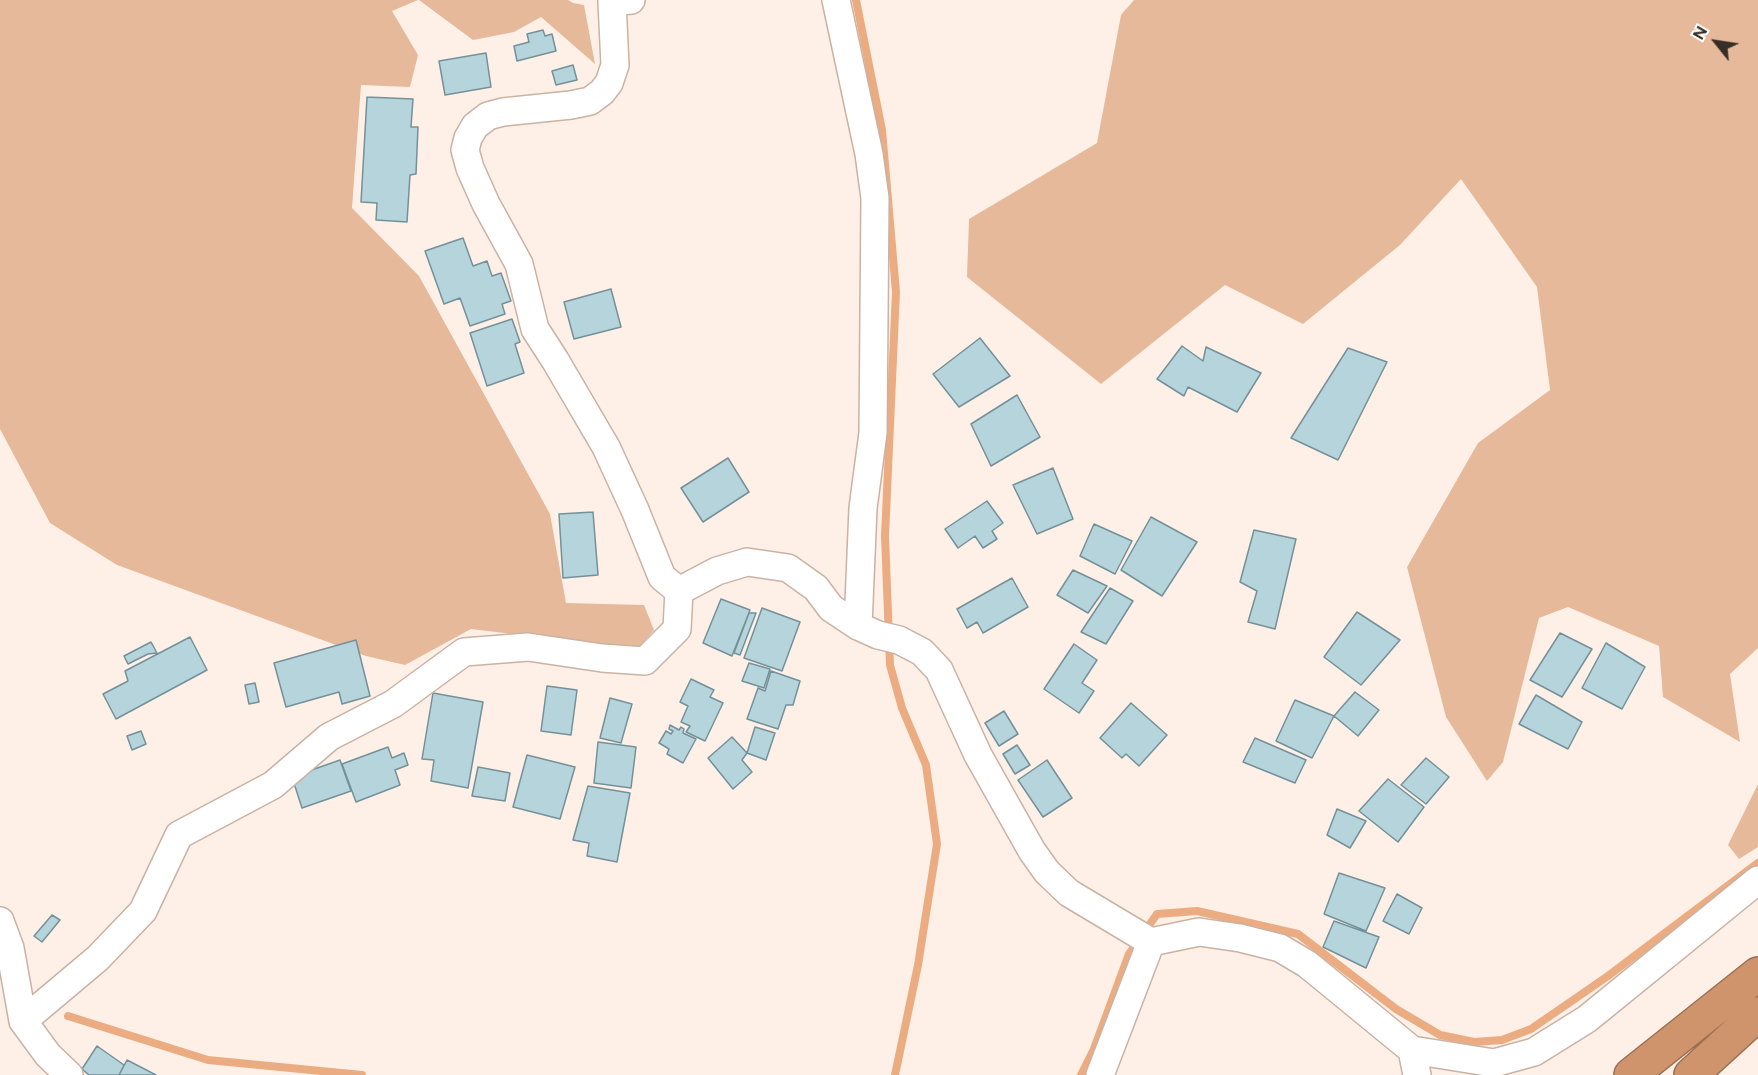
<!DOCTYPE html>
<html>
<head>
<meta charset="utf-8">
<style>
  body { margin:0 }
  #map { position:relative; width:1758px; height:1075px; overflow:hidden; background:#fff0e7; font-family:Figtree,sans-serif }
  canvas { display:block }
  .north { position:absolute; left:1686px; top:12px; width:60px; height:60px; -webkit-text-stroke:4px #fff; paint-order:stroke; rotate:300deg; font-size:16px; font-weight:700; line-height:24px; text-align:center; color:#372e28 }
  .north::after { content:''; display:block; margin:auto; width:21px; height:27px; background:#372e28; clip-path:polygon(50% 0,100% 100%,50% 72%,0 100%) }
</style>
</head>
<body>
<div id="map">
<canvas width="1758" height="1075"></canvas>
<div class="north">N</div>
</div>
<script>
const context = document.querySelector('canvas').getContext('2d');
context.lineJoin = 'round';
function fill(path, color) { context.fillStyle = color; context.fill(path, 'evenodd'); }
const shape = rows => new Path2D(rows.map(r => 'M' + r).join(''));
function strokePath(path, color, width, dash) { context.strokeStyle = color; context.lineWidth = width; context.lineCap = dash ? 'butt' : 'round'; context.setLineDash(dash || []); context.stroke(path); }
fill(shape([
  [0,0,418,0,392,11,418,55,410,87,361,85,352,208,419,276,550,514,566,603,644,605,654,630,637,649,471,629,405,665,366,656,117,565,50,523,0,429],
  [419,0,568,0,573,3,584,5,595,64,541,17,514,32,473,40],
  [1134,0,1758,0,1758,648,1730,674,1740,742,1663,697,1659,646,1568,607,1539,618,1503,762,1487,781,1446,717,1407,567,1478,443,1550,390,1537,287,1461,179,1400,245,1303,324,1225,285,1101,384,967,277,969,219,1097,143,1121,15],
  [1758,784,1758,847,1739,859,1728,845]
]), '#e7b99b');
strokePath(shape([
  [856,0,882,130,896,292,885,536,890,665,902,708,926,765,937,844,918,965,895,1075],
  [68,1016,208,1060,362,1075],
  [1081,1075,1094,1049,1129,954,1157,914,1197,911,1298,934,1396,1009,1440,1035,1474,1042,1502,1040,1531,1029,1608,976,1758,863]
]), '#ecac82', 8);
const building = shape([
  [543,30,545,36,552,34,556,51,517,61,514,46,529,42,527,34,543,30],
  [486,53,491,87,445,95,439,61,486,53],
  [573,65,577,80,556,85,552,71,573,65],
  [367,97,413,99,411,127,418,127,416,174,410,175,407,222,376,220,377,203,361,202,367,97],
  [463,238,473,266,487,261,492,276,501,273,511,301,502,304,505,314,470,326,460,298,444,304,425,251,463,238],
  [611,289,621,327,574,339,564,302,611,289],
  [512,319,520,342,515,344,524,373,487,386,470,333,512,319],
  [980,338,1010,376,959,407,933,374,980,338],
  [1182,346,1203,361,1206,347,1261,373,1237,412,1188,387,1184,396,1157,379,1182,346],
  [1348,348,1387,362,1338,460,1291,438,1348,348],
  [1017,395,1040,437,991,466,971,424,1017,395],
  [728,458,749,492,703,522,681,488,728,458],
  [1053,468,1073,519,1037,534,1013,485,1053,468],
  [987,501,1003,523,992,531,997,539,983,548,975,536,958,548,945,529,987,501],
  [593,512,598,575,563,578,559,514,593,512],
  [1151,517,1197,542,1162,596,1121,570,1151,517],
  [1094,524,1132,541,1115,574,1080,556,1094,524],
  [1254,530,1296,539,1275,629,1248,622,1257,591,1240,582,1254,530],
  [1073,570,1107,586,1088,613,1057,595,1073,570],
  [1012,578,1028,607,983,633,977,622,967,628,957,609,1012,578],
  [1110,588,1133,601,1106,644,1081,632,1110,588],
  [721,599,750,610,732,656,703,643,721,599],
  [762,608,800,622,782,671,744,658,762,608],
  [1357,612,1400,640,1361,685,1324,657,1357,612],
  [749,613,756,613,740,655,734,653,749,613],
  [1560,633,1592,649,1562,697,1530,680,1560,633],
  [190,637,207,670,116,719,103,694,128,681,125,671,190,637],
  [356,640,370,696,342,704,339,692,286,707,274,663,356,640],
  [151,642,157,653,148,654,128,664,124,656,151,642],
  [1606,643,1645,667,1622,709,1582,688,1606,643],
  [1074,644,1097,660,1082,683,1094,691,1079,713,1044,689,1074,644],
  [749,663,770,669,764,688,742,681,749,663],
  [771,671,800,681,793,705,786,705,778,729,747,719,758,688,765,691,771,671],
  [691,679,714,690,710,697,723,703,705,741,686,732,690,726,681,722,688,706,680,702,691,679],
  [255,683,259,702,249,704,245,685,255,683],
  [547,686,577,690,571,735,541,731,547,686],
  [1355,692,1379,710,1358,736,1334,716,1355,692],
  [433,693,483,702,468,788,431,781,434,760,422,759,433,693],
  [1536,695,1582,722,1568,749,1519,724,1536,695],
  [610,698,632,704,621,743,600,738,610,698],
  [1295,700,1334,716,1312,758,1276,741,1295,700],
  [1131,703,1167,735,1139,766,1126,754,1122,758,1100,738,1131,703],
  [1004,711,1018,734,999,746,985,723,1004,711],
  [670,725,679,730,681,727,684,729,683,733,696,739,683,763,667,754,669,749,659,743,666,731,671,734,673,731,669,729,670,725],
  [755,727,775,733,766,760,747,753,755,727],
  [141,731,146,744,132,750,127,736,141,731],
  [732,737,747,753,742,760,752,772,733,789,708,758,732,737],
  [1255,738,1306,760,1295,783,1243,762,1255,738],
  [598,742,636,747,631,788,594,783,598,742],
  [1017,745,1030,765,1015,774,1003,754,1017,745],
  [388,747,392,758,404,753,408,765,395,770,400,785,356,802,342,764,388,747],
  [527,755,575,767,560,819,513,807,527,755],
  [1426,758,1449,777,1426,804,1401,785,1426,758],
  [340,760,351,791,302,808,292,777,340,760],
  [1047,760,1072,798,1043,817,1018,780,1047,760],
  [478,767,510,773,505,801,472,796,478,767],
  [1388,779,1424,807,1398,842,1359,811,1388,779],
  [588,786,630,793,617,862,587,856,589,843,573,840,588,786],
  [1337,809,1366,821,1350,848,1327,835,1337,809],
  [1339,873,1385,888,1366,931,1324,914,1339,873],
  [1397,894,1422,908,1409,934,1383,921,1397,894],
  [52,915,60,920,42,942,34,936,52,915],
  [1334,921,1379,937,1366,968,1323,947,1334,921],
  [97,1046,124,1065,119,1075,89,1075,82,1069,97,1046],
  [127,1060,156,1075,119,1075,127,1060]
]);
fill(building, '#b5d4db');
strokePath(building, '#749199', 1.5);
const street = shape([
  [631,0,612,2,615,65,609,83,602,92,590,101,571,105,503,112,488,116,475,126,468,138,465,150,470,168,486,204,519,264,535,329,555,360,606,447,635,510,662,577,679,591],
  [836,0,869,154,875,198,873,433,863,508,858,626],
  [679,591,717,571,747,562,788,568,816,588,831,608,858,626,878,635,899,640,922,652,939,670,978,755,1032,851,1047,872,1069,893,1151,942,1199,932,1240,938,1280,948,1307,964,1412,1050,1417,1075],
  [0,921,10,948,23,1021,48,1055,69,1075],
  [23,1021,98,958,143,911,179,835,273,785,329,737,393,704,464,652,528,647,602,658,645,661,677,629,679,591],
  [1412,1050,1494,1063,1534,1052,1587,1019,1758,880],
  [1100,1075,1151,942]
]);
const highway = shape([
  [1631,1075,1758,974],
  [1691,1075,1758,1014]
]);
strokePath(street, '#cab2a4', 30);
strokePath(highway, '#9a7054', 36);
strokePath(street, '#fff', 27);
strokePath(highway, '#d0946c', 33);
</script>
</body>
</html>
